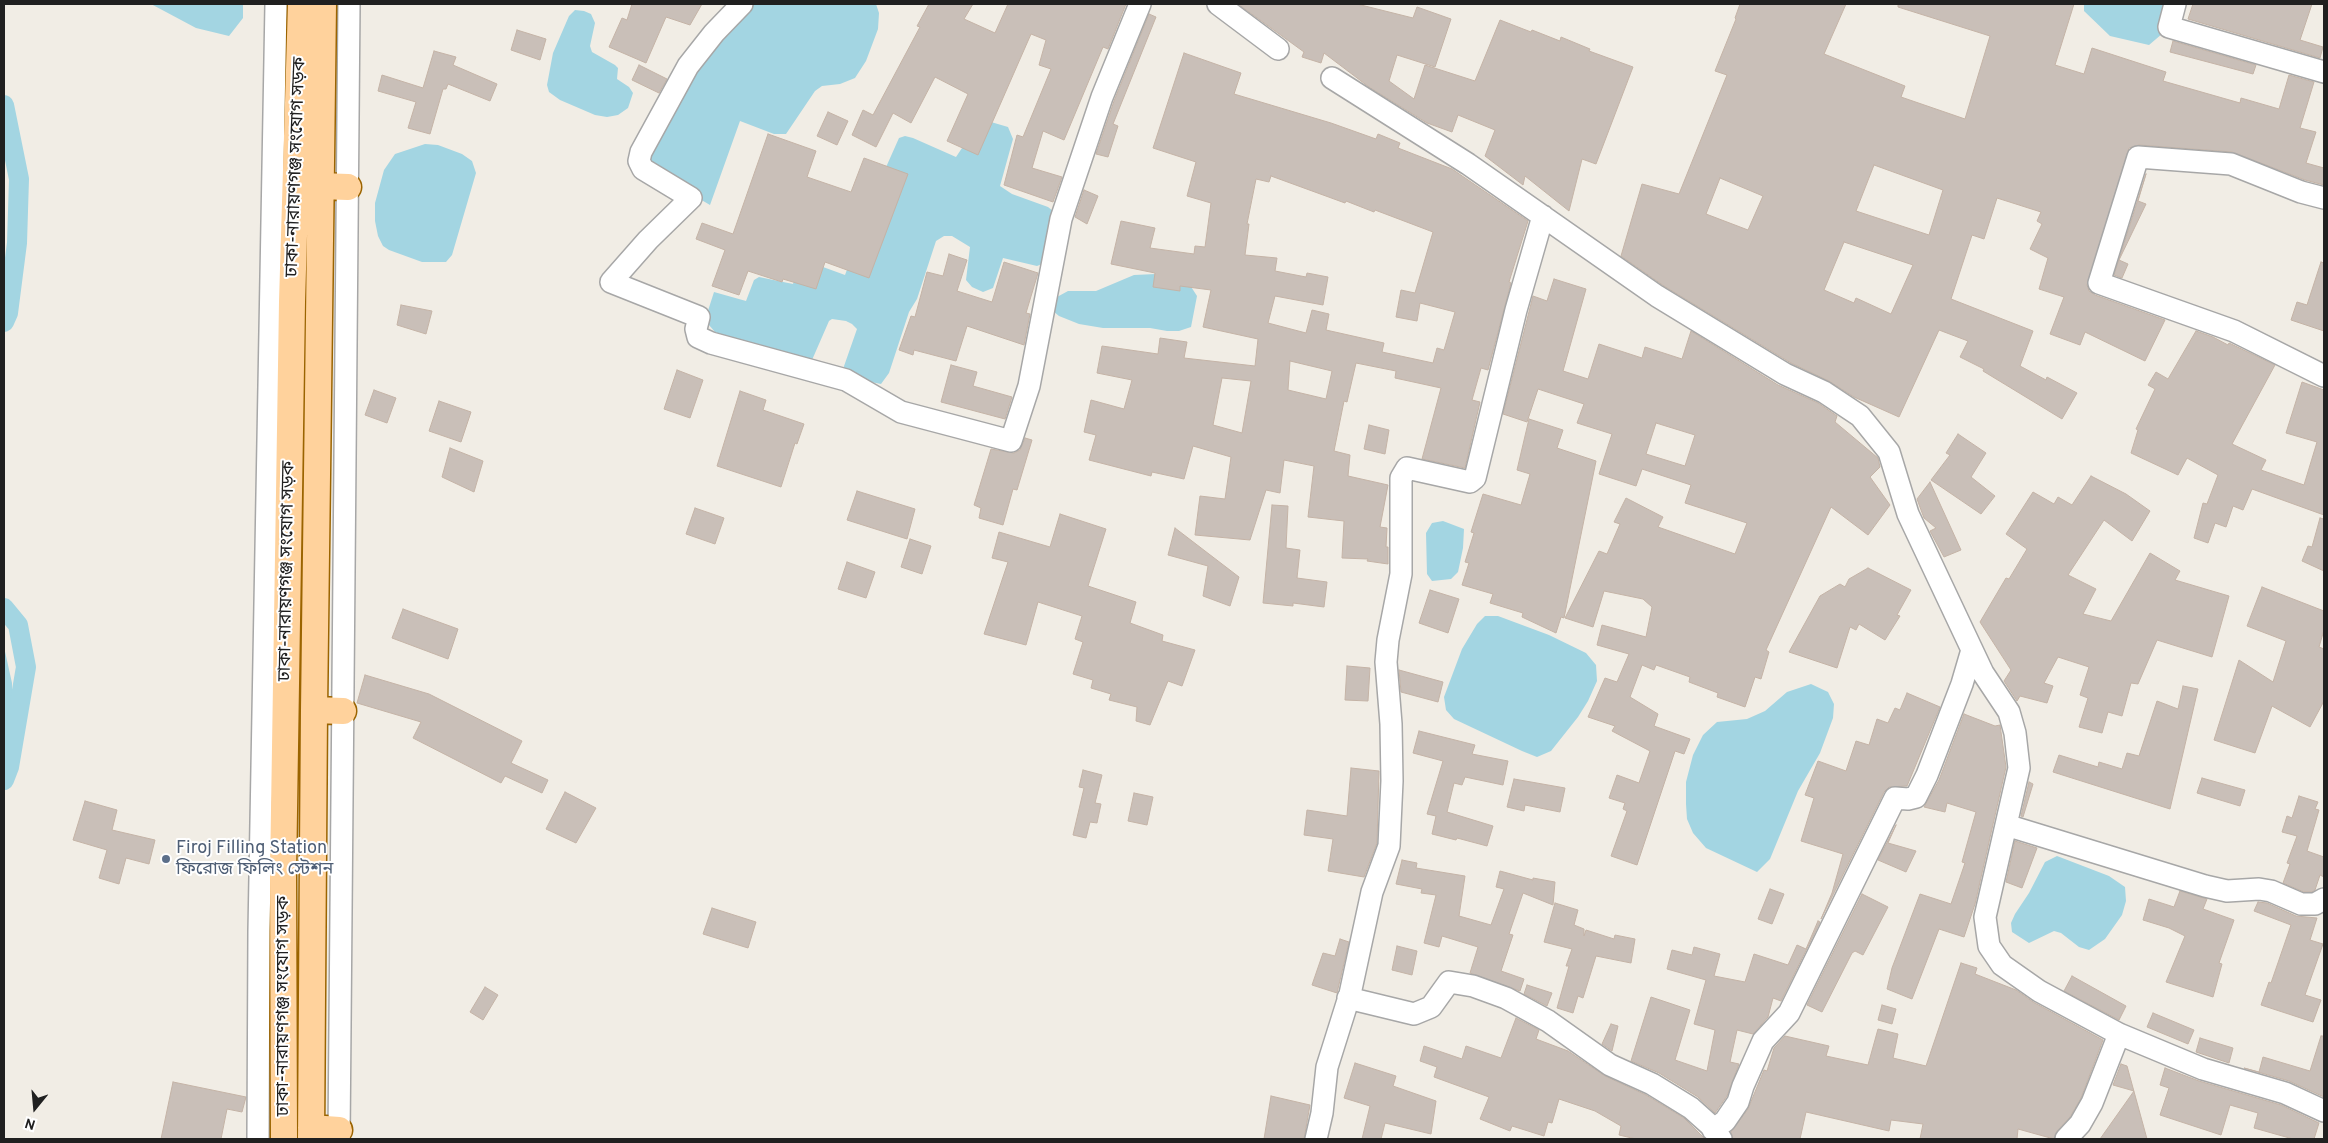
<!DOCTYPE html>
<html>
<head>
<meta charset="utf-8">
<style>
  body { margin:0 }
  #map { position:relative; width:2328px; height:1143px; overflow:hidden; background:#f1ede5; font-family:Overpass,sans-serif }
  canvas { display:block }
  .frame { position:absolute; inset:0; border:5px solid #202020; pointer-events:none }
  .north { position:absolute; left:10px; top:1083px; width:50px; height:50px; -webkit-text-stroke:4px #fff; paint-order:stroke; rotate:197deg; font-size:14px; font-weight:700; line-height:20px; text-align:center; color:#202020 }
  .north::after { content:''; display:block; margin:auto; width:18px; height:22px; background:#202020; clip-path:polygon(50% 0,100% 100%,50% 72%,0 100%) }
</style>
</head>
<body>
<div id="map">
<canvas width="2328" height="1143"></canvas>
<div class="frame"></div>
<div class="north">N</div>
</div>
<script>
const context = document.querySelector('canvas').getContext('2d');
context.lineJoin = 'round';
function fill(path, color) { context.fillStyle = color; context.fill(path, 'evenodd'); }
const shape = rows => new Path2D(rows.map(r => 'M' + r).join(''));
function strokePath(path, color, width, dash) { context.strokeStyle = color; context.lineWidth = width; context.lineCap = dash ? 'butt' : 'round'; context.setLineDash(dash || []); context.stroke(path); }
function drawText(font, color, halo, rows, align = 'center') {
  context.font = font + ' Overpass,"Noto Sans Bengali",sans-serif'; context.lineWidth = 4; context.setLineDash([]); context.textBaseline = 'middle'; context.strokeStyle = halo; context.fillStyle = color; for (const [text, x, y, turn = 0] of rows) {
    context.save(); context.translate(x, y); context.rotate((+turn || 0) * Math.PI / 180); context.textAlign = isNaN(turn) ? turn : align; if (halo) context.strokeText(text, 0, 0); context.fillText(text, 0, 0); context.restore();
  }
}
fill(shape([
  [151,4,243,4,243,18,229,36,196,28],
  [752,4,876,4,879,13,878,29,866,61,855,78,840,84,822,86,815,91,786,134,774,134,740,121,710,205,671,182,646,156,693,68],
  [2084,4,2177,4,2169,28,2149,45,2110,36,2084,11],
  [575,10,584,11,591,14,595,23,590,46,592,52,615,65,618,68,617,79,629,87,633,93,628,108,618,115,607,117,595,115,560,100,549,92,547,85,553,53,569,16],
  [991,122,1008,127,1013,139,1000,186,1012,194,1048,207,1053,211,1042,264,1037,266,1003,258,993,288,983,292,972,287,966,280,970,247,952,236,944,236,936,241,917,299,909,312,889,373,881,384,866,381,843,369,857,329,852,324,846,321,832,319,829,321,812,360,730,340,715,332,709,325,706,317,714,292,746,301,754,280,759,277,793,284,801,259,845,275,879,183,899,138,905,136,913,138,956,157,964,145],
  [425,144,438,145,462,154,472,161,476,173,452,255,446,262,422,262,389,250,383,246,378,236,375,221,375,203,384,170,395,154],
  [1156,274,1188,282,1197,296,1191,327,1179,331,1167,331,1150,328,1103,328,1079,324,1059,316,1053,311,1057,297,1068,291,1096,291,1134,275],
  [1443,521,1464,529,1463,548,1458,572,1451,579,1432,581,1427,574,1426,533,1432,523],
  [1485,616,1498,616,1549,635,1586,653,1596,665,1597,681,1588,701,1578,717,1551,751,1537,757,1522,751,1454,719,1446,710,1444,697,1462,649,1477,624],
  [4,647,12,683,12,704,7,740,4,748],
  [1811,684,1828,692,1834,704,1833,718,1820,753,1798,791,1770,859,1757,872,1706,848,1693,833,1687,819,1686,804,1686,782,1693,755,1703,735,1717,722,1747,719,1765,711,1787,692],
  [2057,856,2109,876,2125,887,2126,901,2122,915,2105,939,2089,950,2079,947,2061,933,2054,931,2029,943,2012,932,2011,923,2015,914,2029,893,2045,862]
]), '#a3d5e2');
strokePath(shape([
  [4,105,19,179,17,243,8,313,4,322],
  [4,608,18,625,26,667,9,767,4,780]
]), '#a3d5e2', 20);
const building = shape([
  [632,4,702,4,690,25,666,17,646,63,609,47,622,18,627,20,632,4],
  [929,4,973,4,964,19,995,33,1008,4,1126,4,1108,49,1103,47,1064,140,1043,131,1032,168,1062,177,1053,202,1004,185,1017,135,1023,137,1051,69,1039,65,1046,40,1031,34,978,155,947,141,968,94,935,77,911,123,893,113,876,147,852,135,863,110,873,115,920,27,917,26,929,4],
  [1238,4,1357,4,1413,18,1417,7,1451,19,1435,67,1397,55,1389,81,1414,99,1425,65,1475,81,1500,20,1531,32,1532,30,1560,41,1561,37,1590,49,1589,51,1633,67,1596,164,1582,159,1569,211,1525,176,1523,185,1485,156,1495,130,1458,115,1452,132,1427,123,1369,87,1324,53,1321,63,1302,57,1304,52,1238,4],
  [1740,4,1846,4,1824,54,1905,86,1901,97,1965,119,1990,36,1898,7,1898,4,2074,4,2055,65,2084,74,2092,48,2166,72,2163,81,2240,103,2241,98,2279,109,2289,75,2314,82,2300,128,2316,132,2306,163,2324,168,2324,185,2305,180,2232,152,2139,145,2129,148,2087,285,2089,291,2095,295,2165,320,2145,361,2085,332,2080,345,2050,334,2064,297,2039,289,2048,258,2030,249,2042,224,2037,221,2041,212,1997,198,1984,239,1972,235,1951,299,2033,331,2020,366,2046,380,2047,377,2077,393,2062,419,1983,371,1984,369,1960,357,1968,341,1939,330,1899,417,1854,397,1829,381,1791,363,1664,286,1621,256,1642,184,1679,194,1727,75,1715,71,1736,19,1735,18,1740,4],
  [1874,165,1943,190,1929,235,1856,211,1874,165],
  [1720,178,1763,196,1748,230,1706,214,1720,178],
  [1844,242,1913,265,1891,314,1856,298,1854,303,1824,290,1844,242],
  [2193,4,2312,4,2300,40,2323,47,2320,58,2188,19,2193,4],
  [1149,14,1156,17,1113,124,1118,126,1108,157,1096,154,1114,101,1149,14],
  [517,30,546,39,540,60,511,50,517,30],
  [2173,41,2256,65,2253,74,2170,52,2173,41],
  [434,51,456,57,453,65,497,84,490,101,448,84,446,89,443,89,430,134,408,128,416,102,378,91,382,75,423,88,434,51],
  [1184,53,1241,73,1234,94,1331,123,1376,139,1378,134,1400,143,1398,148,1452,169,1528,221,1509,282,1511,283,1488,370,1481,368,1472,400,1480,402,1465,468,1422,459,1441,388,1395,378,1396,371,1356,363,1347,402,1344,401,1334,451,1350,455,1348,476,1388,485,1380,527,1387,528,1386,547,1388,547,1388,564,1367,561,1368,559,1342,558,1344,521,1308,517,1314,466,1284,460,1280,493,1266,490,1250,540,1195,535,1200,496,1225,499,1231,457,1193,446,1184,479,1152,472,1151,476,1089,460,1096,435,1084,432,1091,400,1124,409,1132,380,1097,373,1102,346,1158,354,1160,338,1187,342,1184,358,1255,366,1258,339,1203,327,1211,290,1180,286,1180,291,1153,287,1155,273,1111,264,1121,221,1155,228,1150,248,1194,254,1195,246,1205,247,1211,203,1187,196,1196,162,1153,148,1184,53],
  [1271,176,1345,203,1346,201,1374,212,1375,210,1433,232,1415,293,1401,290,1396,317,1417,321,1420,303,1455,312,1444,350,1437,348,1433,363,1382,352,1384,343,1326,330,1329,314,1312,310,1306,333,1268,323,1275,296,1323,305,1328,277,1307,273,1306,277,1275,271,1277,258,1245,255,1249,224,1247,224,1256,179,1269,182,1271,176],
  [1290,361,1332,371,1326,399,1288,390,1290,361],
  [1222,378,1251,381,1242,433,1213,425,1222,378],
  [639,65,667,79,659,93,632,80,639,65],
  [828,112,848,121,837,145,817,136,828,112],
  [768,134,816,151,807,177,851,192,864,158,908,174,869,278,825,262,816,289,783,279,782,282,748,271,739,295,712,286,725,250,696,239,702,223,733,234,768,134],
  [2146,174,2138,201,2146,204,2119,260,2128,264,2122,278,2114,275,2146,174],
  [1084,190,1098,196,1087,224,1075,217,1084,190],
  [949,254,967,260,957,291,992,302,1004,262,1038,273,1026,313,1030,314,1024,345,967,326,956,361,914,350,913,355,899,350,911,316,915,317,927,272,943,276,949,254],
  [2321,262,2324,263,2324,331,2291,320,2297,302,2307,305,2321,262],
  [1554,279,1586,289,1563,371,1588,379,1599,344,1642,358,1645,347,1682,359,1691,331,1778,385,1818,403,1837,416,1835,422,1878,458,1880,467,1870,477,1890,505,1868,535,1831,507,1766,650,1769,652,1761,679,1755,677,1745,707,1717,697,1718,693,1689,682,1690,677,1656,665,1654,670,1642,665,1630,697,1658,714,1654,726,1690,739,1684,754,1675,751,1637,865,1611,856,1627,811,1623,809,1625,803,1609,798,1617,775,1639,783,1650,751,1612,731,1615,726,1588,717,1605,678,1617,682,1629,654,1597,645,1602,625,1646,637,1652,607,1643,599,1604,591,1593,627,1565,618,1599,551,1607,554,1620,524,1614,522,1626,498,1663,517,1658,527,1735,554,1747,523,1685,503,1691,485,1642,469,1636,486,1599,474,1612,434,1577,423,1584,404,1538,389,1527,422,1503,414,1533,296,1547,301,1554,279],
  [1656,423,1695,435,1685,466,1646,454,1656,423],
  [401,305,432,311,426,334,397,325,401,305],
  [2196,331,2213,337,2228,345,2229,343,2275,365,2232,444,2266,460,2261,470,2304,485,2317,442,2286,433,2302,382,2324,390,2324,515,2252,489,2243,510,2233,506,2226,527,2215,523,2208,543,2194,538,2203,503,2207,504,2218,475,2187,458,2178,475,2131,453,2138,430,2136,429,2155,389,2148,385,2156,372,2168,379,2196,331],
  [951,365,977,372,973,386,1012,397,1005,419,941,402,951,365],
  [677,370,703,380,690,418,664,409,677,370],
  [374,390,396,398,387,423,365,415,374,390],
  [740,391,766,400,763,410,804,424,797,444,795,443,781,487,717,466,740,391],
  [439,401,471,412,461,442,429,431,439,401],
  [1529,419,1563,430,1557,448,1596,461,1564,618,1561,617,1556,633,1522,617,1523,613,1490,603,1493,594,1462,585,1469,563,1465,562,1474,533,1471,532,1483,494,1521,505,1530,474,1517,470,1529,419],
  [1369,425,1389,430,1385,454,1364,449,1369,425],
  [1958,434,1986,453,1971,477,1995,496,1981,514,1931,480,1950,455,1946,453,1958,434],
  [1025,438,1032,440,1017,490,1013,489,1003,525,979,518,981,508,974,505,991,449,1014,453,1020,450,1025,438],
  [450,448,483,461,474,492,442,477,450,448],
  [2091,476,2126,494,2150,511,2132,541,2104,520,2068,575,2096,589,2083,614,2111,621,2150,553,2180,571,2175,580,2229,596,2212,657,2157,640,2138,684,2131,683,2122,716,2108,712,2102,733,2079,727,2088,698,2080,695,2089,667,2058,657,2044,683,2053,686,2047,703,2020,696,2017,701,2004,681,2011,670,1980,622,2006,578,2009,579,2027,549,2006,534,2033,492,2054,504,2058,497,2072,505,2091,476],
  [1930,482,1961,550,1944,557,1930,531,1936,528,1924,518,1917,499,1930,482],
  [857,491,915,509,907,539,847,520,857,491],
  [1272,505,1288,506,1286,548,1300,550,1297,578,1327,582,1324,607,1293,603,1293,606,1263,603,1272,505],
  [695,508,724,518,715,544,686,534,695,508],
  [1060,514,1106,529,1088,586,1136,602,1130,623,1163,635,1162,641,1195,650,1182,686,1168,681,1150,725,1136,721,1137,707,1109,700,1111,694,1091,688,1093,680,1073,674,1083,642,1075,639,1082,616,1038,602,1026,645,984,634,1008,562,992,558,999,532,1050,547,1060,514],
  [2320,518,2324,519,2324,571,2302,561,2308,546,2312,547,2320,518],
  [1175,528,1239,577,1230,606,1203,596,1208,566,1168,555,1175,528],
  [910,539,931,546,922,574,901,567,910,539],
  [847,562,875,572,866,598,838,589,847,562],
  [1868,568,1911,590,1897,615,1900,616,1885,640,1859,624,1856,630,1850,627,1837,668,1789,652,1820,596,1840,584,1845,587,1849,579,1868,568],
  [2262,587,2324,611,2324,630,2319,647,2324,649,2324,701,2310,727,2272,706,2255,753,2214,740,2239,660,2273,682,2286,641,2247,626,2262,587],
  [1430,590,1459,599,1448,633,1419,623,1430,590],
  [403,609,458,629,448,659,392,638,403,609],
  [1347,666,1370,668,1368,701,1345,700,1347,666],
  [1399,670,1443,682,1438,702,1401,692,1399,670],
  [365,675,429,694,522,741,511,763,548,780,542,793,505,776,501,783,413,738,421,722,357,703,365,675],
  [2183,686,2198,689,2170,809,2053,772,2059,755,2098,767,2099,762,2122,769,2127,753,2139,756,2157,701,2178,709,2183,686],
  [1907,693,1940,707,1907,786,1889,787,1884,792,1821,919,1832,893,1843,854,1801,841,1814,798,1805,795,1818,761,1846,771,1856,741,1869,745,1877,719,1888,723,1895,708,1900,710,1907,693],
  [1964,714,1995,726,2000,725,2006,767,1975,904,1964,937,1939,929,1912,999,1887,989,1892,968,1920,894,1951,904,1965,863,1962,862,1976,812,1947,803,1945,812,1924,807,1939,780,1964,714],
  [1419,731,1475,745,1472,754,1508,761,1503,785,1465,777,1462,785,1454,783,1447,812,1493,826,1487,846,1457,838,1456,840,1432,834,1436,816,1427,814,1443,761,1413,753,1419,731],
  [1351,768,1379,771,1377,843,1364,877,1328,871,1333,839,1304,835,1307,810,1347,816,1351,768],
  [1083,770,1102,775,1095,803,1101,804,1097,823,1090,822,1086,838,1073,835,1084,788,1079,787,1083,770],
  [2202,778,2245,790,2240,806,2197,793,2202,778],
  [1514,779,1565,788,1560,812,1525,805,1524,811,1507,807,1514,779],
  [2029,782,2033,784,2023,817,2021,816,2029,782],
  [565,792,596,808,576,843,546,829,565,792],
  [1134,793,1153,797,1147,825,1128,821,1134,793],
  [2299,796,2318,802,2315,809,2319,810,2307,851,2324,857,2324,877,2320,875,2315,890,2312,892,2304,892,2283,883,2290,864,2287,863,2297,836,2282,832,2287,816,2292,818,2299,796],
  [85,801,117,810,112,830,155,840,149,864,126,858,119,884,99,878,107,850,73,840,85,801],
  [1896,825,1888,843,1916,851,1906,872,1878,860,1896,825],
  [2015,841,2037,848,2022,888,2006,882,2015,841],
  [1402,860,1417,863,1416,868,1465,876,1459,916,1491,925,1504,889,1496,887,1500,871,1533,880,1533,878,1555,882,1553,905,1523,893,1509,934,1513,935,1501,971,1524,979,1520,991,1470,973,1478,947,1442,936,1439,947,1424,943,1436,895,1421,893,1422,889,1396,884,1402,860],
  [1770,889,1784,894,1772,924,1758,919,1770,889],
  [2180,891,2207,899,2203,909,2234,920,2219,963,2222,964,2213,997,2166,982,2185,936,2169,928,2143,920,2149,899,2174,907,2180,891],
  [1862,894,1888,907,1863,955,1855,951,1852,953,1822,1012,1807,1005,1862,894],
  [2258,902,2267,903,2296,916,2317,918,2310,940,2323,944,2305,995,2321,1000,2313,1022,2261,1005,2269,982,2271,983,2291,925,2254,911,2258,902],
  [1555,903,1578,910,1574,925,1584,929,1584,936,1586,930,1614,939,1615,935,1635,939,1631,963,1596,956,1583,998,1578,996,1573,1013,1557,1008,1569,966,1566,966,1572,949,1544,942,1555,903],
  [712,908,756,922,748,948,703,934,712,908],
  [1818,921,1820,922,1781,1001,1773,998,1768,1017,1753,1034,1737,1030,1730,1062,1739,1064,1727,1096,1715,1113,1698,1097,1659,1073,1631,1061,1651,997,1690,1010,1675,1060,1707,1071,1715,1030,1694,1024,1706,980,1667,969,1672,950,1692,955,1694,947,1720,954,1714,976,1745,982,1754,954,1788,965,1797,945,1806,949,1818,921],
  [1340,939,1349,942,1337,993,1312,985,1323,953,1335,956,1340,939],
  [1397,946,1417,951,1412,975,1392,970,1397,946],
  [1961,963,1977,968,1975,974,2016,990,2033,1002,2103,1040,2081,1098,2070,1117,2057,1131,2054,1139,2018,1129,2017,1139,1920,1139,1923,1124,1891,1120,1889,1131,1806,1112,1800,1139,1733,1139,1731,1132,1748,1109,1764,1070,1767,1071,1774,1048,1785,1036,1829,1046,1826,1056,1868,1065,1878,1029,1898,1034,1893,1058,1926,1066,1961,963],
  [2072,976,2126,1006,2119,1020,2064,991,2072,976],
  [1527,985,1552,993,1547,1006,1524,994,1527,985],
  [485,987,498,995,483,1020,470,1012,485,987],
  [1882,1005,1896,1009,1892,1024,1878,1020,1882,1005],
  [2153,1013,2194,1030,2188,1044,2147,1027,2153,1013],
  [1516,1018,1539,1030,1536,1039,1568,1051,1605,1076,1646,1095,1684,1118,1705,1139,1636,1139,1619,1135,1621,1126,1595,1111,1559,1099,1552,1123,1548,1122,1544,1136,1512,1126,1510,1131,1480,1119,1489,1097,1434,1077,1437,1067,1420,1061,1424,1046,1462,1059,1466,1046,1501,1058,1516,1018],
  [1611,1024,1618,1026,1612,1051,1602,1044,1611,1024],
  [2321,1036,2324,1036,2324,1097,2289,1081,2244,1068,2259,1072,2263,1057,2310,1071,2321,1036],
  [2200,1038,2233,1048,2229,1063,2196,1052,2200,1038],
  [1355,1063,1396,1076,1393,1086,1436,1101,1431,1134,1385,1123,1381,1139,1362,1139,1370,1106,1344,1098,1355,1063],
  [2121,1064,2127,1066,2147,1139,2100,1139,2134,1091,2113,1085,2121,1064],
  [2165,1068,2199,1081,2281,1105,2319,1123,2314,1139,2293,1139,2254,1128,2258,1113,2230,1105,2221,1135,2160,1115,2169,1088,2160,1085,2165,1068],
  [173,1082,246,1097,242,1112,227,1109,221,1139,161,1139,173,1082],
  [1271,1096,1310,1105,1304,1139,1264,1139,1271,1096]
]);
fill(building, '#c9bfb8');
strokePath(building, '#c4b3a6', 1);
const minor = shape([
  [742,4,714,33,688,66,641,152,639,161,643,169,691,198,648,240,611,282,699,317,696,329,698,337,711,343,846,380,901,412,1011,441,1029,386,1061,219,1102,97,1140,4],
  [1218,4,1278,49],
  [2175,4,2169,27,2324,72],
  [1332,78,1468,164,1657,296,1785,374,1824,392,1860,416,1889,452,1908,514,1983,673,2009,712,2015,733,2019,768,1985,917,1989,946,2002,965,2039,991,2119,1034,2203,1069,2285,1093,2324,1111],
  [2324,198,2301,192,2231,164,2138,157,2099,283,2234,331,2324,376],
  [2006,825,2205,886,2227,891,2259,889,2271,891,2301,904,2315,904,2324,899],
  [1348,998,1414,1014,1431,1007,1449,982,1473,986,1506,998,1548,1021,1610,1065,1652,1084,1691,1108,1710,1125,1721,1139],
  [1713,1130,1725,1121,1738,1102,1743,1086,1763,1041,1789,1013,1895,798,1908,799,1916,797,1927,775,1962,684,1972,650],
  [258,1139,259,931,276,4],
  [339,1139,349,4],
  [1316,1139,1322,1113,1327,1067,1350,994,1372,892,1389,846,1392,781,1391,724,1386,662,1388,640,1401,574,1401,478,1407,468,1470,482,1475,478,1516,310,1543,216],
  [2066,1139,2080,1124,2092,1103,2119,1034]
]);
const major = shape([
  [321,186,348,187],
  [314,710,343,711],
  [311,1128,339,1130],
  [284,1139,283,874,292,302,301,4],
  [311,1139,314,710,323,4]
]);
strokePath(minor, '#a7a7a7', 24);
strokePath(major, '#9b6400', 29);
strokePath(minor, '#fff', 21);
strokePath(major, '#ffd29c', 26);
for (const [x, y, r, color] of [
  [166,859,5,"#5c6f8a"]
]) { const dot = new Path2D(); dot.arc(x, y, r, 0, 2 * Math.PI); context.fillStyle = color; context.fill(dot); strokePath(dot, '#fff', 2); }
drawText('18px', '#202020', '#fff', [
  ["ঢাকা-নারায়ণগঞ্জ সংযোগ সড়ক",297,167,-88],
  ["ঢাকা-নারায়ণগঞ্জ সংযোগ সড়ক",288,571,-89],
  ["ঢাকা-নারায়ণগঞ্জ সংযোগ সড়ক",284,1006,-90]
]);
drawText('18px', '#4e5e75', '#fff', [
  ["Firoj Filling Station",176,849],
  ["ফিরোজ ফিলিং স্টেশন",176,870]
], 'left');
</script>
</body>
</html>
